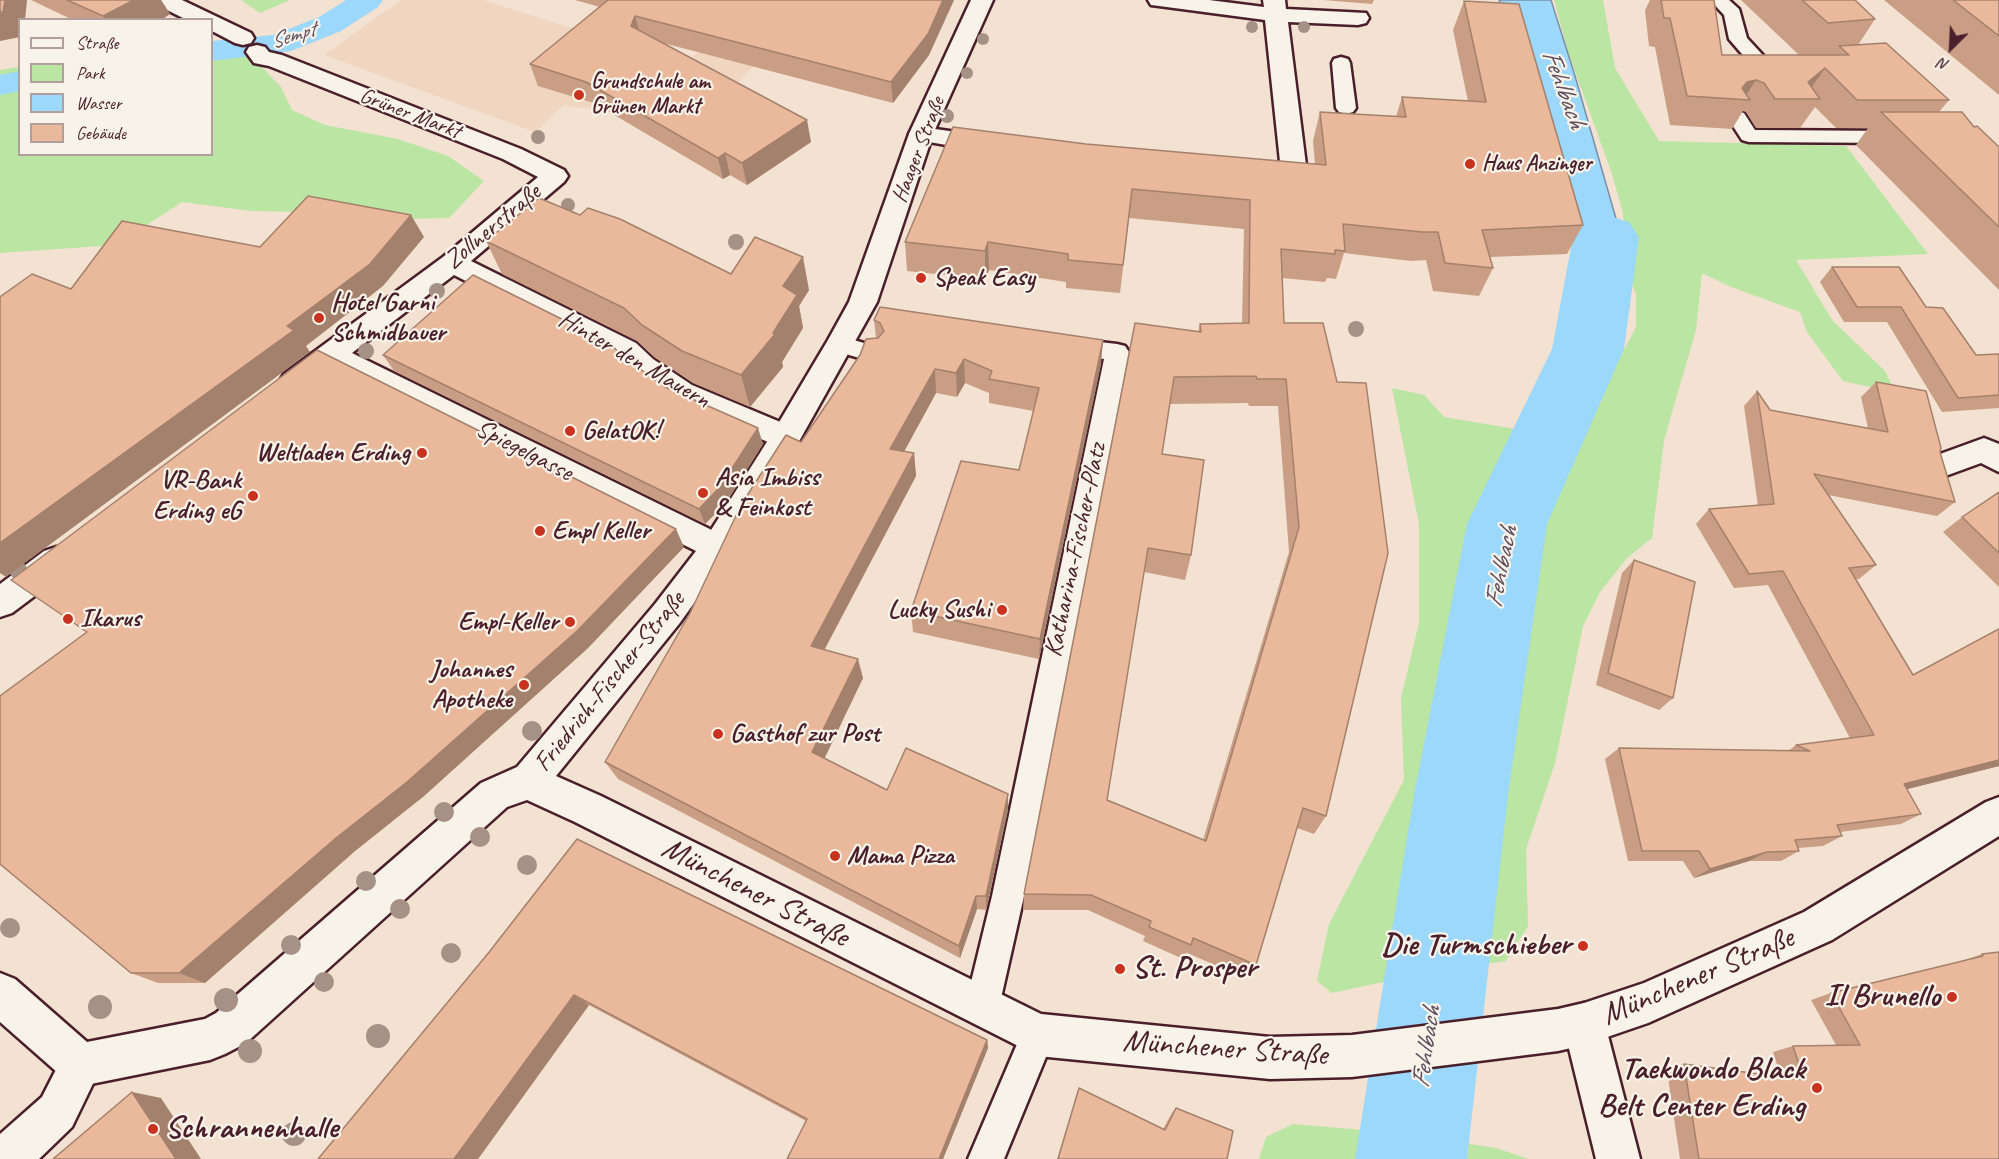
<!DOCTYPE html>
<html>
<head>
<meta charset="utf-8">
<style>
  body { margin:0 }
  #map { position:relative; width:1999px; height:1159px; overflow:hidden; background:#f3e1d1; font-family:Caveat,sans-serif }
  canvas { display:block }
  .legend { position:absolute; left:18px; top:18px; width:195px; height:138px; box-sizing:border-box; background:#f7f3e8; border:2px solid #b29e9c; margin:0; padding:8px 10px; list-style:none; font-size:18px; color:#4a1f2b }
  .legend li { display:flex; align-items:center; gap:12px; height:30px }
  .legend b { width:30px; border:2px solid #b29e9c }
  .north { position:absolute; left:1921px; top:18px; width:60px; height:60px; -webkit-text-stroke:4px #f7f3e8; paint-order:stroke; rotate:204deg; font-size:16px; font-weight:700; line-height:24px; text-align:center; color:#4a1f2b }
  .north::after { content:''; display:block; margin:auto; width:21px; height:27px; background:#4a1f2b; clip-path:polygon(50% 0,100% 100%,50% 72%,0 100%) }
</style>
</head>
<body>
<div id="map">
<canvas width="1999" height="1159"></canvas>
<ul class="legend">
<li><b style="height:8px;background:#f7f3e8"></b>Straße</li>
<li><b style="height:16px;background:#bae5a2"></b>Park</li>
<li><b style="height:16px;background:#9bd8fc"></b>Wasser</li>
<li><b style="height:16px;background:#eab89b"></b>Gebäude</li>
</ul>
<div class="north">N</div>
</div>
<script>
const context = document.querySelector('canvas').getContext('2d');
context.lineJoin = 'round';
function fill(path, color) { context.fillStyle = color; context.fill(path, 'evenodd'); }
const shape = rows => new Path2D(rows.map(r => 'M' + r).join(''));
function strokePath(path, color, width, dash) { context.strokeStyle = color; context.lineWidth = width; context.lineCap = dash ? 'butt' : 'round'; context.setLineDash(dash || []); context.stroke(path); }
function drawText(font, color, halo, rows, align = 'center') {
  context.font = font + ' Caveat,sans-serif'; context.lineWidth = 4.5; context.setLineDash([]); context.textBaseline = 'middle'; context.strokeStyle = halo; context.fillStyle = color; for (const [text, x, y, turn = 0] of rows) {
    context.save(); context.translate(x, y); context.rotate((+turn || 0) * Math.PI / 180); context.textAlign = isNaN(turn) ? turn : align; if (halo) context.strokeText(text, 0, 0); context.fillText(text, 0, 0); context.restore();
  }
}
fill(shape([
  [401,0,483,0,685,64,743,11,795,25,706,114,790,130,811,142,747,185,730,175,723,179,684,156,690,152,609,112,564,105,535,132,324,55]
]), '#f0d5c1');
fill(shape([
  [241,0,290,0,260,13],
  [1554,0,1603,0,1615,68,1659,141,1846,146,1928,254,1796,260,1832,320,1885,371,1896,393,1843,381,1807,332,1800,312,1731,287,1702,273,1696,330,1664,440,1652,538,1627,558,1600,592,1583,626,1555,763,1526,849,1528,926,1506,961,1430,972,1332,993,1317,981,1329,924,1404,780,1401,698,1419,623,1419,524,1392,388,1424,395,1444,417,1540,433,1571,346,1619,359,1636,327,1636,294,1629,278,1623,213,1612,174,1568,52],
  [230,45,259,64,281,87,292,110,325,125,398,139,448,156,484,181,449,218,399,219,300,212,252,211,182,202,116,245,0,253,0,70,19,67,20,154,212,154,212,46],
  [1293,1124,1397,1133,1496,1148,1529,1159,1259,1159,1266,1137]
]), '#bae5a2');
const water = shape([
  [1499,0,1551,0,1575,76,1625,250,1629,304,1623,332,1603,347,1588,349,1575,336,1583,239,1530,71,1499,0]
]);
fill(water, '#9bd8fc');
strokePath(water, '#7b8ea8', 1.5);
fill(shape([
  [346,0,383,0,378,7,341,31,291,51,212,61,212,41,273,35,319,17,346,0],
  [20,71,20,91,0,95,0,75,20,71]
]), '#9bd8fc');
fill(shape([
  [1606,215,1629,222,1639,237,1624,349,1547,524,1508,795,1467,1159,1355,1159,1414,795,1467,524,1552,349,1573,237,1583,222,1606,215]
]), '#9bd8fc');
const lane = shape([
  [1710,0,1729,0,1739,9,1747,38,1772,65,1789,66,1791,70,1789,74,1767,77,1760,75,1729,39,1724,15,1710,0],
  [1341,57,1348,59,1350,63,1356,108,1353,112,1346,114,1339,112,1336,108,1332,63,1334,59,1341,57],
  [1737,111,1744,113,1755,130,1897,131,1904,133,1907,137,1904,141,1897,143,1749,142,1742,140,1727,117,1730,113,1737,111],
  [840,336,881,348,885,354,881,360,873,362,832,350,828,344,832,338,840,336],
  [1065,338,1117,344,1125,346,1129,352,1024,896,999,1007,994,1019,982,1024,970,1019,965,1007,992,896,1104,359,1057,352,1053,346,1057,340,1065,338],
  [1038,1018,1050,1023,1055,1035,1004,1159,968,1159,1026,1023,1038,1018]
]);
const street = shape([
  [154,0,182,0,251,33,254,38,251,43,243,45,235,43,212,31,212,20,187,20,157,5,154,0],
  [1148,0,1209,0,1264,7,1263,0,1285,0,1286,9,1366,13,1369,18,1366,23,1358,25,1288,22,1308,181,1304,187,1295,189,1268,186,1259,184,1255,178,1259,172,1268,170,1281,171,1265,20,1159,6,1151,5,1148,0],
  [257,45,265,47,269,52,282,55,521,149,564,170,568,176,564,182,471,261,636,343,653,359,692,385,797,429,801,437,797,445,786,449,775,445,672,401,633,373,616,357,454,275,352,353,728,538,733,547,728,556,717,560,706,556,332,368,304,390,294,393,284,390,279,382,284,374,443,257,538,177,503,159,269,66,254,63,246,52,249,47,257,45],
  [921,127,992,137,1001,140,1004,145,1001,150,992,153,912,139,909,134,912,129,921,127],
  [1984,438,1999,444,1999,472,1981,463,1940,478,1929,474,1925,466,1929,458,1984,438],
  [56,547,68,551,72,561,68,571,12,613,0,617,0,584,44,551,56,547],
  [1584,1003,1599,1009,1605,1024,1640,1159,1596,1159,1563,1024,1569,1009,1584,1003],
  [81,1044,96,1050,102,1065,72,1127,39,1159,0,1159,0,1134,42,1097,66,1050,81,1044]
]);
const secondary = shape([
  [971,0,993,0,933,134,877,302,797,445,728,556,679,624,556,776,601,796,1041,1014,1270,1037,1352,1035,1558,1009,1584,1003,1644,983,1804,912,1986,802,1999,797,1999,836,1832,940,1648,1023,1584,1045,1558,1051,1352,1077,1270,1079,1038,1056,575,822,527,800,507,807,246,1043,225,1054,210,1060,81,1086,66,1080,0,1022,0,973,15,979,87,1042,205,1019,216,1013,481,783,517,767,655,604,706,538,775,429,828,340,849,302,909,134,971,0]
]);
strokePath(lane, '#4a1f2b', 5);
strokePath(street, '#4a1f2b', 5);
strokePath(secondary, '#4a1f2b', 5);
fill(lane, '#f7f3e8');
fill(street, '#f7f3e8');
fill(secondary, '#f7f3e8');
context.fillStyle = '#a59186';
for (const [x, y, r] of [
  [1252,27,6],
  [1304,27,6],
  [983,39,6],
  [967,73,6],
  [947,116,7],
  [538,137,7],
  [568,205,7],
  [736,242,8],
  [437,291,8],
  [1356,329,8],
  [366,351,8],
  [18,570,9],
  [532,731,10],
  [444,812,10],
  [480,837,10],
  [527,865,10],
  [366,881,10],
  [400,909,10],
  [10,928,10],
  [291,945,10],
  [451,953,10],
  [324,982,10],
  [226,1000,12],
  [100,1007,12],
  [378,1036,12],
  [250,1051,12],
  [294,1134,12]
]) { context.beginPath(); context.arc(x, y, r, 0, 2 * Math.PI); context.fill(); }
fill(shape([
  [31,0,161,0,170,14,161,20,73,20],
  [575,0,954,0,929,55,893,103,663,43,811,142,747,185,730,175,723,179,594,103,538,86,530,64,600,7],
  [1323,0,1374,0,1372,4],
  [1650,0,1714,0,1722,55,1799,55,1741,0,1855,0,1875,19,1858,45,1949,100,1939,112,1974,127,1999,147,1999,290,1856,145,1868,128,1836,128,1815,107,1800,128,1756,128,1746,112,1743,111,1732,129,1670,125,1655,47,1649,46,1645,10],
  [1884,0,1999,0,1999,95],
  [1464,1,1583,225,1567,254,1490,257,1493,268,1479,296,1433,291,1426,260,1411,261,1344,253,1336,279,1327,278,1325,282,1282,278,1284,323,1326,816,1314,834,1297,828,1256,965,1245,978,1187,953,1183,959,1143,941,1145,936,1088,910,1023,910,1024,894,1135,323,1198,332,1200,324,1242,323,1244,229,1129,218,1120,293,1066,288,1066,282,989,270,985,279,907,271,905,242,1086,144,1315,164,1313,141,1320,112,1396,117,1402,97,1468,101,1453,30],
  [1248,403,1249,406,1278,406,1289,552,1203,840,1107,800,1144,572,1185,580,1191,555,1162,454,1170,404],
  [580,215,731,274,809,290,799,306,803,328,782,362,783,367,750,407,693,383,654,357,637,341,502,274,486,241],
  [1832,267,1926,307,1976,355,1999,354,1999,408,1942,412,1887,322,1844,322,1820,282],
  [874,320,1101,364,1039,659,913,632,911,611,1019,470,1034,411,989,403,989,393,965,383,957,397,936,393,904,451,914,453,916,476,825,649,863,678,824,758,887,790,1008,810,986,910,977,909,960,958,618,779,605,762,876,338],
  [383,355,625,358,665,387,763,444,726,503,705,524,394,371],
  [1876,382,1940,452,1955,502,1937,516,1828,495,1876,565,1859,579,1855,579,1913,675,1999,629,1999,766,1907,789,1921,814,1901,824,1840,832,1842,836,1823,846,1798,848,1799,851,1781,861,1749,861,1694,878,1683,861,1628,861,1605,759,1619,748,1788,751,1796,745,1850,738,1768,585,1734,588,1696,524,1709,509,1758,506,1744,406,1757,391,1770,410,1868,428,1861,397],
  [1999,492,1999,587,1943,532,1962,517],
  [684,547,588,648,424,796,355,851,205,983,158,983,131,973],
  [1634,560,1673,698,1659,710,1596,685,1622,573],
  [490,951,987,1040,988,1048,943,1159,787,1159,806,1121,589,1005,478,1159,318,1159],
  [1999,952,1999,1159,1680,1159,1667,1070,1684,1064,1781,1077,1773,1052,1793,1046,1836,1045,1811,1000,1831,993,1959,962,1982,954],
  [1079,1088,1163,1129,1172,1113,1176,1108,1227,1159,1057,1159]
]), '#c99e85');
fill(shape([
  [5,0,27,0,25,20,20,20,20,37,0,41,0,12],
  [134,0,161,0,170,14,161,20,105,20,103,16],
  [943,0,954,0,929,55,893,103,891,82],
  [635,16,641,37,631,26],
  [1825,68,1805,97,1808,82],
  [1756,80,1743,100,1736,99,1747,82],
  [807,120,811,142,747,185,742,163],
  [725,153,730,175,723,179,718,158],
  [411,215,424,237,383,286,306,346,310,352,6,577,0,573,0,543,287,326],
  [988,242,989,270,985,279,985,251],
  [803,257,809,290,799,306,803,328,782,362,783,367,750,407,741,375,773,333,783,286],
  [1103,340,1101,364,1039,659,1040,639],
  [964,359,965,383,957,397,956,373],
  [935,369,936,393,893,472,890,449],
  [758,428,763,444,726,503,705,524,699,509],
  [914,453,916,476,816,665,811,646],
  [676,529,684,547,588,648,424,796,355,851,205,983,179,973,336,838],
  [858,659,863,678,819,770,812,752],
  [1999,760,1999,766,1884,795,1904,784],
  [1008,794,1008,810,986,910,986,896],
  [1767,852,1749,861,1694,878,1710,869],
  [976,896,977,909,960,958,959,946],
  [574,995,589,1005,478,1159,454,1159],
  [987,1040,988,1048,943,1159,939,1159],
  [132,1092,161,1098,201,1159,176,1159]
]), '#a4816c');
const building = shape([
  [0,0,5,0,3,12,0,12,0,0],
  [67,0,134,0,103,16,67,0],
  [608,0,943,0,928,34,891,82,635,16,631,26,807,120,742,163,725,153,718,158,586,82,530,64,608,0],
  [1661,0,1714,0,1722,55,1849,55,1839,46,1886,43,1949,100,1857,100,1825,68,1808,82,1820,99,1775,99,1764,83,1756,80,1747,82,1742,88,1750,100,1687,96,1670,18,1664,18,1661,0],
  [1802,0,1855,0,1875,19,1828,23,1802,0],
  [1953,0,1999,0,1999,36,1953,0],
  [1464,1,1519,4,1583,225,1482,230,1493,268,1445,263,1438,232,1422,232,1343,224,1345,251,1335,250,1335,254,1281,249,1284,323,1323,323,1337,382,1366,383,1388,553,1326,816,1303,808,1256,965,1193,938,1191,945,1149,927,1151,921,1091,895,1024,894,1135,323,1201,332,1200,324,1249,323,1250,200,1132,189,1123,265,1068,260,1068,254,988,242,985,251,905,242,953,127,1086,144,1326,165,1320,112,1406,117,1402,97,1486,102,1464,1],
  [1256,376,1257,379,1286,379,1299,527,1206,841,1107,800,1148,548,1191,555,1204,460,1162,454,1174,377,1256,376],
  [1881,112,1962,112,1974,127,1977,126,1999,147,1999,227,1881,112],
  [308,196,411,215,370,264,287,326,294,330,0,543,0,297,32,274,71,289,122,221,260,247,308,196],
  [539,198,580,215,588,208,620,219,731,274,755,237,803,257,783,286,797,295,773,333,775,334,741,375,682,351,642,325,624,308,486,241,539,198],
  [1832,267,1899,267,1926,307,1943,308,1976,355,1999,354,1999,395,1958,398,1901,307,1857,307,1832,267],
  [473,275,608,342,625,358,665,387,758,428,720,487,699,509,383,355,473,275],
  [880,307,1103,340,1040,639,911,611,961,461,1019,470,1039,388,989,379,992,371,964,359,956,373,935,369,890,449,914,453,811,646,858,659,812,752,887,790,906,748,1008,794,986,896,976,896,959,946,605,762,690,613,741,505,786,435,801,442,860,355,866,339,878,338,884,331,880,323,874,320,880,307],
  [317,350,676,529,577,631,407,782,336,838,179,973,131,973,0,864,0,696,87,632,11,580,317,350],
  [1876,382,1926,391,1941,448,1940,452,1955,502,1814,474,1876,565,1849,568,1913,675,1999,629,1999,760,1904,784,1921,814,1837,825,1842,836,1795,840,1799,851,1767,852,1710,869,1699,851,1642,851,1619,748,1810,751,1796,745,1874,735,1783,571,1749,574,1709,509,1774,504,1757,391,1770,410,1888,432,1876,382],
  [1999,492,1999,553,1962,517,1999,492],
  [1634,560,1695,582,1673,698,1608,673,1634,560],
  [577,839,987,1040,939,1159,787,1159,807,1119,574,995,454,1159,318,1159,490,951,577,839],
  [1999,952,1999,1159,1699,1159,1684,1064,1804,1080,1793,1046,1860,1045,1831,993,1983,956,1982,954,1999,952],
  [1079,1088,1165,1130,1176,1108,1233,1131,1227,1159,1058,1159,1079,1088],
  [132,1092,176,1159,53,1159,132,1092]
]);
fill(building, '#eab89b');
strokePath(building, '#a4816c', 1.5);
for (const [x, y, r, color] of [
  [579,95,6,"#c8321e"],
  [1470,164,6,"#c8321e"],
  [921,278,6,"#c8321e"],
  [319,318,6,"#c8321e"],
  [570,431,6,"#c8321e"],
  [422,453,6,"#c8321e"],
  [703,493,6,"#c8321e"],
  [253,496,6,"#c8321e"],
  [540,531,6,"#c8321e"],
  [1002,610,6,"#c8321e"],
  [68,619,6,"#c8321e"],
  [570,622,6,"#c8321e"],
  [524,685,6,"#c8321e"],
  [718,734,6,"#c8321e"],
  [835,856,6,"#c8321e"],
  [1583,946,6,"#c8321e"],
  [1120,969,6,"#c8321e"],
  [1952,997,6,"#c8321e"],
  [1817,1088,6,"#c8321e"],
  [153,1129,6,"#c8321e"]
]) { const dot = new Path2D(); dot.arc(x, y, r, 0, 2 * Math.PI); context.fillStyle = color; context.fill(dot); strokePath(dot, '#f7f3e8', 2); }
drawText('italic 22px', '#5e4d5f', '#f7f3e8', [
  ["Sempt",293,36,-17]
]);
drawText('bold 22px', '#4a1f2b', '#f7f3e8', [
  ["Grundschule am",591,82],
  ["Grünen Markt",591,107],
  ["Haus Anzinger",1482,164]
], 'left');
drawText('22px', '#4a1f2b', '#f7f3e8', [
  ["Grüner Markt",410,114,21],
  ["Haager Straße",919,150,-69]
]);
drawText('26px', '#4a1f2b', '#f7f3e8', [
  ["Zollnerstraße",493,227,-40],
  ["Hinter den Mauern",634,360,30],
  ["Spiegelgasse",524,451,27],
  ["Katharina-Fischer-Platz",1076,550,-78],
  ["Friedrich-Fischer-Straße",610,682,-51]
]);
drawText('bold 26px', '#4a1f2b', '#f7f3e8', [
  ["Speak Easy",933,278],
  ["Hotel Garni",331,303],
  ["Schmidbauer",331,333],
  ["GelatOK!",582,431],
  ["Weltladen Erding",410,453,"right"],
  ["Asia Imbiss",715,478],
  ["& Feinkost",715,508],
  ["VR-Bank",241,481,"right"],
  ["Erding eG",241,511,"right"],
  ["Empl Keller",552,531],
  ["Lucky Sushi",990,610,"right"],
  ["Ikarus",80,619],
  ["Empl-Keller",558,622,"right"],
  ["Johannes",512,670,"right"],
  ["Apotheke",512,700,"right"],
  ["Gasthof zur Post",730,734],
  ["Mama Pizza",847,856]
], 'left');
drawText('italic 27px', '#5e4d5f', '#f7f3e8', [
  ["Fehlbach",1563,89,69],
  ["Fehlbach",1502,567,-79],
  ["Fehlbach",1427,1047,-82]
]);
drawText('32px', '#4a1f2b', '#f7f3e8', [
  ["Münchener Straße",755,893,27],
  ["Münchener Straße",1698,977,-23],
  ["Münchener Straße",1225,1049,4]
]);
drawText('bold 32px', '#4a1f2b', '#f7f3e8', [
  ["Die Turmschieber",1571,946],
  ["St. Prosper",1132,969,"left"],
  ["Il Brunello",1940,997],
  ["Taekwondo Black",1805,1070],
  ["Belt Center Erding",1805,1107],
  ["Schrannenhalle",165,1129,"left"]
], 'right');
</script>
</body>
</html>
